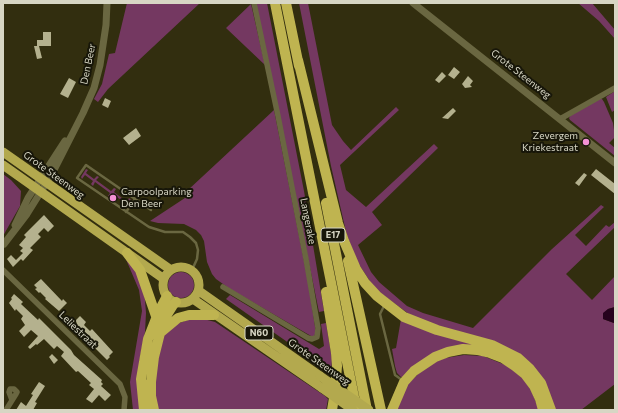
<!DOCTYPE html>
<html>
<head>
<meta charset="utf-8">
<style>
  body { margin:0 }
  #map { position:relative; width:618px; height:413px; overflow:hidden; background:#322e0f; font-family:Commissioner,sans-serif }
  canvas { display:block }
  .frame { position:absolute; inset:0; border:4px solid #d7d6c4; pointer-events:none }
</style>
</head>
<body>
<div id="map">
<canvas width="618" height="413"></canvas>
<div class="frame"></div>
</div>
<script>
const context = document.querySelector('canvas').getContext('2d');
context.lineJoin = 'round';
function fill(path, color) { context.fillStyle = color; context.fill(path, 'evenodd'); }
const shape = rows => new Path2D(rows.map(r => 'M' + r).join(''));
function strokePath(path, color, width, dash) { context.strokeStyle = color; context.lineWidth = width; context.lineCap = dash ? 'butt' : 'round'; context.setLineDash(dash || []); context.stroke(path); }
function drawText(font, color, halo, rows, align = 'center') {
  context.font = font + ' Commissioner,sans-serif'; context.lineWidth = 4; context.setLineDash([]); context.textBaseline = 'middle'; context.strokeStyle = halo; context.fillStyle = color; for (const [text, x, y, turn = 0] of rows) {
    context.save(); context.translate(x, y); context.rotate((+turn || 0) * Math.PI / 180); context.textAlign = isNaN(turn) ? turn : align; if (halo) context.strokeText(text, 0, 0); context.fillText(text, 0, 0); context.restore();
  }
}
fill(shape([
  [127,3,200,3,108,89,98,102,94,99,102,84,109,54,115,53],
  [256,3,267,3,304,191,324,311,319,312],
  [299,3,308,3,332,125,343,141,351,150,396,107,399,110,340,165,346,190,366,207,434,144,438,148,372,212,382,225,358,245,371,272,379,282,407,306,423,313,473,328,552,249,601,205,604,207,575,235,586,246,606,225,609,227,615,222,615,227,566,274,592,300,615,276,615,307,608,309,603,315,603,319,614,323,615,322,615,384,581,410,554,410,534,369,417,320,375,289,358,263,347,236,331,166],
  [578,3,592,3,615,30,615,39,599,21],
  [251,4,265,65,226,28],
  [615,91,615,110,612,112,606,97],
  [599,99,602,99,604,102,613,123,615,137,609,143,615,148,615,156,570,120,569,118,571,115],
  [274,110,308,281,316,333,314,336,311,336,230,289,216,279,212,274,207,262,204,241,201,235,196,230,184,224,158,223,150,221,191,194,188,190],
  [86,169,88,170,86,173,94,179,97,176,99,177,96,180,111,191,114,188,116,189,114,192,127,202,129,198,131,200,125,208,124,207,126,203,112,194,110,197,108,196,110,193,95,182,93,186,91,184,93,181,85,175,82,179,81,177],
  [3,174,11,180,21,191,20,206,3,236],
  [125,257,137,271,144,288,146,313,145,332,139,363,140,410,133,410,130,382,142,311,139,290],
  '168 285a13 13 0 1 1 26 0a13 13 0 1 1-26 0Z',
  [230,295,319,349,324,346,321,324,326,323,332,359,331,374,316,364,303,353,226,299],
  [196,317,215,322,325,396,328,399,326,410,158,410,156,401,155,372,164,333,171,326],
  [401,319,478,343,524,370,466,346,403,377,401,377,397,373,395,366,392,349,396,348],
  [464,355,483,356,508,366,524,379,532,392,539,410,397,410,407,385,420,372,437,361,445,358]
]), '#743861');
fill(shape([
  [615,307,615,322,614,323,603,319,603,313,608,309]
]), '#26021d');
fill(shape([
  [43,32,51,32,51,46,39,46,42,58,37,59,34,46,37,46,37,40,43,40],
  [454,67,460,72,454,79,448,75],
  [442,72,446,76,439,83,435,80],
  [468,76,473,81,470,85,472,87,465,88,462,84],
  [69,78,76,82,68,98,60,94],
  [105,98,111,101,108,108,102,105],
  [453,108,456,111,448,119,442,118],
  [136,128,141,136,129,145,123,138],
  [596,169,615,184,615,194,591,175],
  [584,173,587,175,579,186,575,183],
  [44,215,54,226,48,232,44,228,38,234,41,237,30,248,33,250,23,261,21,259,13,267,7,259,11,255,16,260,23,253,20,251,23,248,19,245,26,237,24,235],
  [41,279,62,301,63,299,67,303,59,311,45,299,46,298,40,292,39,293,35,289,37,288,34,285],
  [14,294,23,302,21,304,38,320,39,318,71,350,74,355,102,380,101,382,103,384,101,386,111,395,105,401,99,395,92,403,86,399,94,389,89,385,91,383,78,371,76,372,61,356,64,352,57,346,54,349,44,339,37,345,36,344,30,349,28,347,38,336,31,330,24,337,19,331,25,325,21,319,23,316,16,309,15,311,9,303,12,299,11,298],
  [80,316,86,322,84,325,90,331,92,329,113,352,109,356,110,357,107,360,91,344,92,342,85,335,84,337,74,327,77,323,75,321],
  [52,354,58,360,54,364,49,357],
  [39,382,45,386,35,402,37,403,33,410,16,410,21,402,26,406,33,395,31,394]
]), '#b4b18e');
strokePath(shape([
  [151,210,86,165,77,178,149,227,165,232,183,232,190,237,196,243,198,250,197,259,192,270],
  [126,212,135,199],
  [384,306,380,314,395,375,402,380]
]), '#6a6741', 2.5);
strokePath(shape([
  [560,119,615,88],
  [3,270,120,384,125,397,124,410],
  [223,287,308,338,312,339,317,337,318,328,306,259,278,116,254,3],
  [6,410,16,394,17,392,14,389,10,389,9,392,12,400]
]), '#6a6741', 5.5);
strokePath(shape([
  [413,3,615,163],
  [15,225,28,198,65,141],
  [4,244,27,214,52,174,83,113,94,88,100,65,106,25,107,3]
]), '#6a6741', 7);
strokePath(shape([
  [3,152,171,270],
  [3,165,164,279],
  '163 285a18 18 0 1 1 36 0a18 18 0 1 1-36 0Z',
  [199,291,320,376],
  [193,299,322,388]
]), '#b3a94e', 9);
strokePath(shape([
  [275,3,356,407],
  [286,3,299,66],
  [298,60,338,223,344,241,356,269,365,283,377,296,404,317,437,330,492,345,518,358,530,369,541,383,551,410],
  [326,203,367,410],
  [127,253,140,270,156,316],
  [348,261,381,410],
  [326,292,336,353,337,366,335,392,332,410],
  [160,333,178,318,189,315,214,315],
  [144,410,141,379,148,339,159,311,167,296],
  [154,410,151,396,151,382,154,357,163,321,173,305,176,302],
  [392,410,404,382,414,371,435,357,448,352,463,349,477,350,490,353,503,358,515,366,525,374,534,386,540,399,543,410]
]), '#bfb450', 10);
strokePath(shape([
  [320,376,369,410],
  [322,388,353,410]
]), '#b3a94e', 9);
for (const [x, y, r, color] of [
  [586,142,4,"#f491d4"],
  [113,198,4,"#f491d4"]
]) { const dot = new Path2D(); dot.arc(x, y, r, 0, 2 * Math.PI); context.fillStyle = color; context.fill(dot); strokePath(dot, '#171609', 1.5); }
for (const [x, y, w] of [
  [333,235,24],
  [259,333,28]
]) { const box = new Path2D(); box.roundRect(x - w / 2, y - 7, w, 14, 3); context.fillStyle = '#171609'; context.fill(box); strokePath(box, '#d7d6c4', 1); }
drawText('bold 9px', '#d7d6c4', null, [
  ["E17",333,235],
  ["N60",259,333]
]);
drawText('10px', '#d7d6c4', '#171609', [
  ["Den Beer",88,64,-78],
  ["Grote Steenweg",521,74,38],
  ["Grote Steenweg",54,175,36],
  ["Langerake",308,221,79],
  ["Leliestraat",78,330,44],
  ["Grote Steenweg",319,362,35]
]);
drawText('10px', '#d7d6c4', '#171609', [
  ["Zevergem",578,136],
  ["Kriekestraat",578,148],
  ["Carpoolparking",121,192,"left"],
  ["Den Beer",121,204,"left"]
], 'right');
</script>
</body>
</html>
